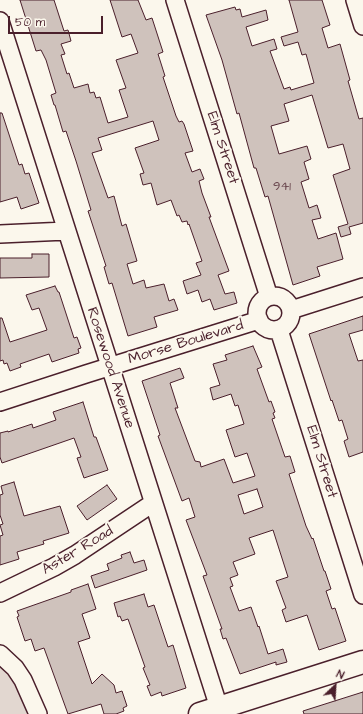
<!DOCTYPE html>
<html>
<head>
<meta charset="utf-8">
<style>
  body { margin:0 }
  #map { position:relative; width:363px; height:714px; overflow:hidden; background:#fbf7ec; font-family:"Architects Daughter",sans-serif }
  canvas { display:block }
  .north { position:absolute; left:315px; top:666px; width:40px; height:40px; -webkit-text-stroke:3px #fbf7ec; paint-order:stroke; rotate:25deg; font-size:11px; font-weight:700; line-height:16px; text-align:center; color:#4a1f2b }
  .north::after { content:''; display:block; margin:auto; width:14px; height:18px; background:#4a1f2b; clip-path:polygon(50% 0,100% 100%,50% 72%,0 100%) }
  .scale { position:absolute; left:8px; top:16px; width:95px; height:18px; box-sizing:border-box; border:2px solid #4a1f2b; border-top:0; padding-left:5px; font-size:12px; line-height:14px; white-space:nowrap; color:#4a1f2b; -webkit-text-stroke:3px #fbf7ec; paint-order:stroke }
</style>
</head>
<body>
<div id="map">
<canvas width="363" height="714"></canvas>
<div class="north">N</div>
<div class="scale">50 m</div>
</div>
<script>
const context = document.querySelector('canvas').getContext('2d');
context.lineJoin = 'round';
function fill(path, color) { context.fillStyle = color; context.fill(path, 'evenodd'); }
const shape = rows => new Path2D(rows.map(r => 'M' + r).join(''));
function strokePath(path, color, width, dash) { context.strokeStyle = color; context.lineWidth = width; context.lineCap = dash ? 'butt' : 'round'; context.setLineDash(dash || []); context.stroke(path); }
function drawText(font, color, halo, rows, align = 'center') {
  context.font = font + ' "Architects Daughter",sans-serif'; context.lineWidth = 4; context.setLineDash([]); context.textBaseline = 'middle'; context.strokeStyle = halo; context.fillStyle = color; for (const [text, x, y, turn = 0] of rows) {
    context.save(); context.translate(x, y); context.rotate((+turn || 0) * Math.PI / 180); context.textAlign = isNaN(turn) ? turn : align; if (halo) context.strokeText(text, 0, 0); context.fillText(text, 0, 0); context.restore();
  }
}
fill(shape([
  [0,654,38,714,0,714]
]), '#e2d7d0');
const building = shape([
  [20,0,54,0,64,31,68,30,71,41,61,44,65,54,61,55,67,74,69,73,74,88,88,84,90,93,94,92,96,98,100,97,108,123,128,117,119,90,126,88,116,60,138,53,131,34,122,37,110,0,138,0,146,20,152,18,163,52,158,54,165,76,163,77,176,116,179,122,182,121,184,124,193,151,185,153,192,172,200,169,204,179,199,181,202,193,211,217,209,217,229,271,218,275,225,294,234,292,237,303,214,310,210,299,202,302,198,290,187,294,183,281,201,275,196,263,202,261,189,224,188,225,187,221,182,222,179,215,177,216,171,200,157,205,151,183,143,185,140,174,144,173,135,148,159,140,153,121,98,138,102,150,92,153,108,198,114,196,122,226,126,224,137,261,127,264,133,284,144,280,146,288,164,284,169,301,174,299,178,310,154,317,157,327,128,336,112,283,109,284,104,267,106,266,88,211,91,210,76,161,66,131,63,132,55,105,54,105,51,95,56,93,46,60,41,50,36,51,20,0],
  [289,0,322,0,330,25,322,28,328,48,340,44,350,80,348,81,359,119,363,118,363,223,349,227,351,234,341,237,338,227,348,224,333,175,350,169,343,144,328,148,312,95,284,104,289,121,271,126,279,154,307,146,311,159,304,162,309,179,301,182,309,208,317,205,321,218,312,220,318,239,336,233,343,259,317,267,320,276,293,285,268,196,265,197,256,168,254,168,239,113,237,114,222,60,206,15,235,7,236,10,240,9,242,17,266,10,268,20,246,27,252,46,274,39,277,49,270,51,284,89,290,87,291,90,314,83,306,54,302,55,298,42,284,46,281,37,298,32,289,0],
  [0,113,2,113,19,165,22,164,25,174,29,173,39,203,21,209,17,197,0,202,0,113],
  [32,254,49,254,49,277,0,278,0,258,32,258,32,254],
  [55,286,58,292,59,292,74,338,77,337,81,348,78,349,79,353,52,362,49,354,20,364,21,367,10,371,7,363,4,364,3,360,0,361,0,318,2,318,10,342,47,330,39,308,32,310,26,295,55,286],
  [363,316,363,330,349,334,358,361,363,360,363,452,349,457,344,441,348,439,342,420,339,421,332,400,331,401,309,334,363,316],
  [253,346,262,367,257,369,269,402,271,401,275,412,273,413,275,418,272,419,285,457,290,456,295,472,289,474,306,526,312,539,313,538,324,571,325,571,331,589,326,591,332,609,335,608,346,641,319,650,307,615,286,622,282,610,286,608,276,581,288,577,273,530,249,538,255,554,233,562,238,575,230,578,233,586,230,587,239,611,251,607,258,627,259,626,268,654,283,649,287,662,276,665,276,662,240,674,226,638,223,639,220,629,222,629,203,576,207,575,186,520,195,517,189,498,182,501,158,436,160,435,142,381,180,368,184,378,170,383,178,408,175,408,195,461,200,462,201,467,224,459,233,483,255,476,247,453,235,457,226,430,244,424,238,405,235,406,231,394,213,400,210,388,220,385,213,364,227,360,225,355,253,346],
  [257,489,263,507,244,514,238,495,257,489],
  [83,402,94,437,96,437,108,470,84,478,77,458,81,457,74,438,2,463,0,457,0,433,8,431,8,432,32,424,33,428,56,420,53,412,83,402],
  [14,482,24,516,60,506,69,533,43,541,44,544,17,552,19,559,0,565,0,536,3,535,0,525,3,524,0,515,0,495,3,494,1,486,14,482],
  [107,485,117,499,87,520,77,506,107,485],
  [130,552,134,563,144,560,147,570,95,588,91,576,109,570,107,564,122,558,121,555,130,552],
  [88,584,96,609,82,614,90,638,78,642,92,684,102,674,114,685,116,693,122,691,127,706,123,708,124,711,116,714,104,714,101,704,68,714,44,648,35,651,31,639,25,641,17,617,19,616,17,611,71,592,71,590,88,584],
  [144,594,148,607,154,605,168,647,173,645,186,688,162,696,161,692,151,696,147,686,150,685,143,668,145,667,128,619,122,621,120,616,118,617,114,603,144,594],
  [363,692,363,714,304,714,303,711,363,692]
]);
fill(building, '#cfc2bc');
strokePath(building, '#4a1f2b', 1);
const minor = shape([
  [175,0,269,297],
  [355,0,363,26],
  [0,21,221,714],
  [0,234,66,231],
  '257 313a17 17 0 1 1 34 0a17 17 0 1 1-34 0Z',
  [291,310,363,287],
  [279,330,363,595],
  [0,402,86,374,259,320],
  [0,593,54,567,75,555,153,503],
  [0,654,15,668,23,680,38,714]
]);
const major = shape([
  [200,714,363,662]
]);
strokePath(minor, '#4a1f2b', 20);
strokePath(major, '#4a1f2b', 25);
strokePath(minor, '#fbf7ec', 17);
strokePath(major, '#fbf7ec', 22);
drawText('13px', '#6b484f', null, [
  ["941",282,187]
]);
drawText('15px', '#4a1f2b', '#fbf7ec', [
  ["Elm Street",222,148,72],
  ["Morse Boulevard",186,343,-17],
  ["Rosewood Avenue",110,368,72],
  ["Elm Street",321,462,73],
  ["Aster Road",78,551,-31]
]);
</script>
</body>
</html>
